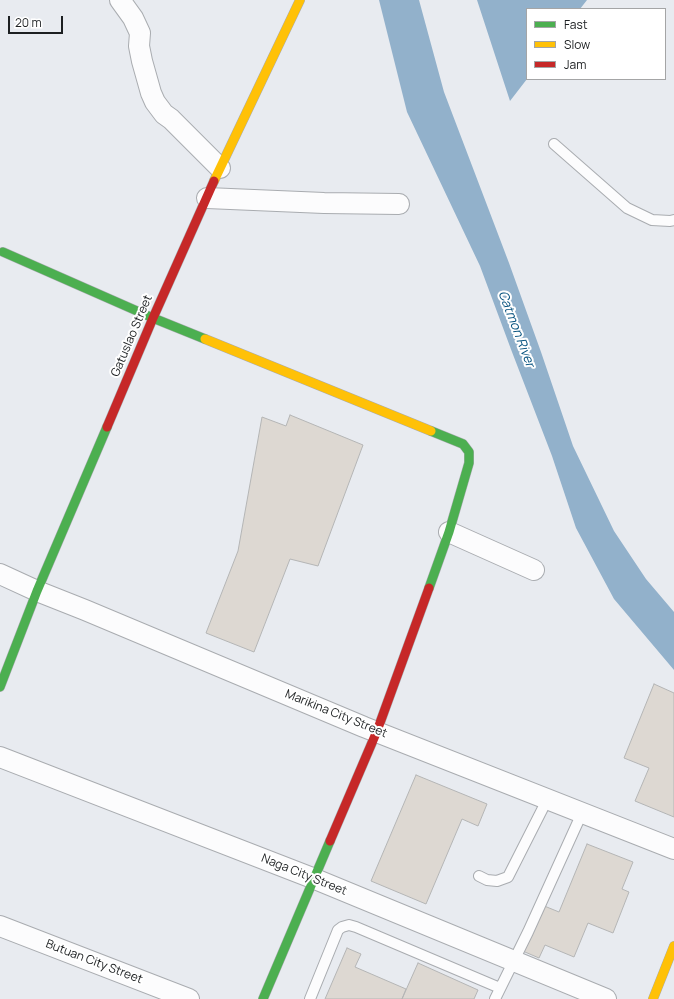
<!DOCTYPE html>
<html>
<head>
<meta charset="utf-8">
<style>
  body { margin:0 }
  #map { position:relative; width:674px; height:999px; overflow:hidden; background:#e8ebf0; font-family:Manrope,sans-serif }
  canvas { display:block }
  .legend { position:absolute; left:526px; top:8px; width:140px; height:72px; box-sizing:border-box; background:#fff; border:1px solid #a4a5a6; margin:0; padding:5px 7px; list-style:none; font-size:12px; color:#1c1f21 }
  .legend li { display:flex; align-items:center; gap:8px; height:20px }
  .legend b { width:20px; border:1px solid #a4a5a6 }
  .scale { position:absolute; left:8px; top:16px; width:55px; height:18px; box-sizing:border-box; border:2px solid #1c1f21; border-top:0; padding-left:5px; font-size:12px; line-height:14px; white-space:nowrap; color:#1c1f21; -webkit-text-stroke:3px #fff; paint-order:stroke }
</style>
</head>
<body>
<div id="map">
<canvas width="674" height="999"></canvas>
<ul class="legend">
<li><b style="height:5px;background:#4caf50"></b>Fast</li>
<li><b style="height:5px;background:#ffc107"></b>Slow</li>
<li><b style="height:5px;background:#c62828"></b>Jam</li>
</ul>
<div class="scale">20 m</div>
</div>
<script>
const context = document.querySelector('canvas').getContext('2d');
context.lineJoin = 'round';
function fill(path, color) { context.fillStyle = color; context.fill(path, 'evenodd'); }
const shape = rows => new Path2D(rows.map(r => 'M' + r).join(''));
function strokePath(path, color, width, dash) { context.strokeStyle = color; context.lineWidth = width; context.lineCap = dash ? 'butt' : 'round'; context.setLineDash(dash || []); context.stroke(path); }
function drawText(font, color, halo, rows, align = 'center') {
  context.font = font + ' Manrope,sans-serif'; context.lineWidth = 4; context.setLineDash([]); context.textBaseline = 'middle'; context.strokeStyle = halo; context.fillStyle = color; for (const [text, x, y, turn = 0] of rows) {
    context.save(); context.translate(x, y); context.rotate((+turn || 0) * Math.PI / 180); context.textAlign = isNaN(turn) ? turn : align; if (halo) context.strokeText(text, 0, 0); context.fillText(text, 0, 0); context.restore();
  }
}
fill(shape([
  [379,0,419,0,444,92,509,263,541,352,573,446,614,531,646,579,674,612,674,670,614,599,576,528,552,456,512,352,480,266,407,112],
  [477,0,587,0,580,9,527,9,527,79,510,101]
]), '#92b1cb');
const building = shape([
  [290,415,363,445,318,566,290,559,254,652,206,633,238,551,262,417,286,426,290,415],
  [654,684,674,693,674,817,635,801,649,768,624,758,654,684],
  [416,775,487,804,478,826,462,819,426,904,371,881,416,775],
  [587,844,633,862,622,889,629,892,613,933,588,923,574,957,545,945,539,958,518,949,537,903,559,912,587,844],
  [347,948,361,954,355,967,406,989,402,999,325,999,347,948],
  [418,963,478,990,474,999,402,999,418,963]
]);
fill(building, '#ddd8d2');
strokePath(building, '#b4b5b5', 1);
const lane = shape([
  [554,144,627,208,652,220,670,221,674,220],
  [479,876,487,880,497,881,508,877,547,800],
  [310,999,338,930,342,927,349,925,356,927,500,988],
  [495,999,528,932,582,813]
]);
const street = shape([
  [120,0,133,18,140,33,139,46,142,61,151,93,155,102,164,114,171,119,220,168],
  [207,198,324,203,399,204],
  [449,532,534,570],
  [0,574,37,591,85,610,364,727,674,849],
  [0,757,315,879,606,999],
  [0,926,189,999]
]);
const fast = shape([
  [3,252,153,318,205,339],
  [429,588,449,532,469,463,469,452,463,444,431,431],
  [0,687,37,591,107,427],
  [263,999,330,841]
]);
const slow = shape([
  [214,181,300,0],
  [205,339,431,431],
  [653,999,674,946]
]);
const jam = shape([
  [107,427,153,318,214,181],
  [330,841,377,731,429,588]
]);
strokePath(lane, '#a9acb0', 12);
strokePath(street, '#a9acb0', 22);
strokePath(fast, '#a9acb0', 10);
strokePath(slow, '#a9acb0', 10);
strokePath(jam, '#a9acb0', 10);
strokePath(lane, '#fcfcfd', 10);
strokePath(street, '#fcfcfd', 20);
strokePath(fast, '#4caf50', 9);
strokePath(slow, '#ffc107', 9);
strokePath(jam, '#c62828', 9);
drawText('12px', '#1c1f21', '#fff', [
  ["Gatuslao Street",132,336,-67],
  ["Marikina City Street",336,714,22],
  ["Naga City Street",304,875,22],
  ["Butuan City Street",94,962,21]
]);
drawText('italic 13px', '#05517e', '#fff', [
  ["Catmon River",516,329,69]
]);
</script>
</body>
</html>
